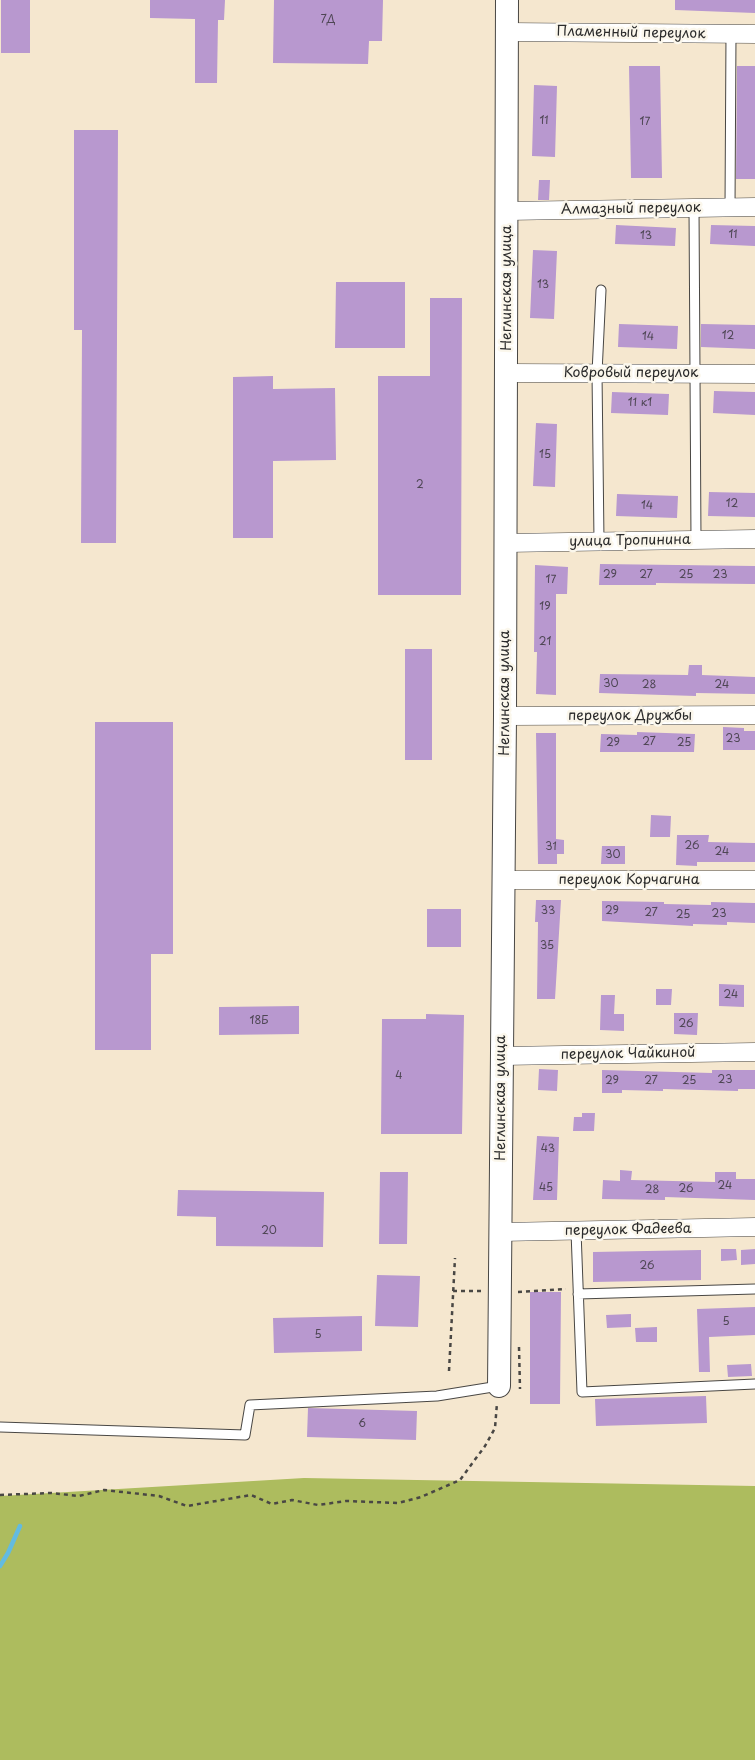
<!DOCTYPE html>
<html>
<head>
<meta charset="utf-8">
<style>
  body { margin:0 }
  canvas { display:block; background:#f5e7cf }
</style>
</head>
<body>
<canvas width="755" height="1760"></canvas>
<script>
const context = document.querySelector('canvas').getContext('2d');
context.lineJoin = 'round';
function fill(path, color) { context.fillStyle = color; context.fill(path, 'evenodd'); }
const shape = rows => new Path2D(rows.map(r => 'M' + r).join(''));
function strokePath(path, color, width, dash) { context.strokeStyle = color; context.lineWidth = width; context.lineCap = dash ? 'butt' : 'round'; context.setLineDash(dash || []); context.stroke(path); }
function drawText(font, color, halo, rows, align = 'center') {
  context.font = font + ' "Playpen Sans",sans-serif'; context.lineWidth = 5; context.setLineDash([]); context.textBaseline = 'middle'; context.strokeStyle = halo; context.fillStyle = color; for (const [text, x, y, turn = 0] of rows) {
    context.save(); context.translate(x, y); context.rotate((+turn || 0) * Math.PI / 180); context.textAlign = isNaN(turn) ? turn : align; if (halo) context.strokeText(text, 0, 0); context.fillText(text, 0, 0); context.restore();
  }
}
fill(shape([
  [304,1478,755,1486,755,1760,0,1760,0,1496]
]), '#adbc5e');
strokePath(shape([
  [0,1566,8,1553,20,1526]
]), '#63bbe0', 4.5);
fill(shape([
  [1,0,30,0,30,53,1,53],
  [150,0,225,0,224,20,218,20,217,83,195,83,195,19,150,18],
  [274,0,383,0,382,41,369,41,368,64,273,63],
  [675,0,755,0,755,13,675,10],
  [629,66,660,66,662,178,631,178],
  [737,66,755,66,755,179,736,179],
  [534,85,557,86,555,157,532,156],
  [74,130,118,130,116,543,81,543,82,330,74,330],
  [539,180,550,180,549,200,538,200],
  [616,225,676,228,675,246,615,244],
  [711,225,755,226,755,246,710,244],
  [533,250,557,251,554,319,530,318],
  [336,282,405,282,405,348,335,348],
  [430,298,462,298,461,595,378,595,378,376,430,376],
  [619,324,678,326,677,349,618,347],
  [701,324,755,325,755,349,701,347],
  [273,376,273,389,335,388,336,460,273,461,273,538,233,538,233,377],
  [714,391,755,392,755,415,713,413],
  [612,392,669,394,668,415,611,413],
  [536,423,557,424,555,487,533,486],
  [709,492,755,493,755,517,708,516],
  [617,494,678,496,677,518,616,516],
  [600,564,755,566,755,584,656,583,656,585,599,585],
  [535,565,568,567,567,594,556,594,556,695,536,694,537,652,534,652],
  [405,649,432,649,432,760,405,760],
  [689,665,702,665,702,675,755,677,755,694,696,693,696,696,599,693,600,674,688,675],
  [95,722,173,722,173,954,151,954,151,1050,95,1050],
  [723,727,744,728,744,731,755,731,755,750,723,750],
  [637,732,695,734,694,752,600,752,601,734,637,735],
  [536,733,556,733,556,839,564,840,564,854,557,854,557,864,538,864],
  [651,815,671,816,670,837,650,837],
  [677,835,709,835,708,842,755,843,755,862,697,862,697,866,676,865],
  [602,846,625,846,625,864,601,864],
  [536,900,561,900,555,999,537,999,538,922,535,922],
  [602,901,664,902,664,904,711,905,711,902,755,903,755,923,727,922,727,925,693,924,693,926,602,921],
  [427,909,461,909,461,947,427,947],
  [719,984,744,985,744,1007,719,1006],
  [656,989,672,989,671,1005,656,1005],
  [601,995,615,995,614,1014,624,1014,624,1031,600,1030],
  [299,1006,299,1034,219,1035,219,1007],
  [674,1013,698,1013,697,1035,674,1034],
  [426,1014,464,1015,462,1134,381,1134,382,1019,426,1019],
  [539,1069,558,1070,557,1091,538,1090],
  [602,1070,712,1073,712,1070,755,1070,755,1089,738,1089,738,1091,663,1089,663,1091,622,1090,622,1093,602,1093],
  [582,1113,595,1113,594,1131,573,1131,574,1117,582,1117],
  [537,1136,559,1137,557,1200,533,1200],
  [620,1170,632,1171,631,1180,715,1182,715,1172,736,1172,736,1179,755,1179,755,1200,665,1197,665,1200,602,1199,603,1180,620,1181],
  [380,1172,408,1172,407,1244,379,1244],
  [178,1190,324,1192,323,1247,216,1246,216,1217,177,1216],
  [721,1249,736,1249,737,1260,721,1261],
  [755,1249,755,1264,741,1265,741,1250],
  [701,1250,701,1280,593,1282,593,1252],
  [377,1275,420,1276,418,1327,375,1326],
  [530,1292,561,1292,560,1404,530,1404],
  [755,1307,755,1335,709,1337,710,1372,699,1372,697,1309],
  [631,1314,631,1327,607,1328,606,1315],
  [362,1316,362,1351,274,1353,273,1318],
  [657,1327,657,1342,636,1342,635,1328],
  [751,1364,752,1376,728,1377,727,1365],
  [706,1396,707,1423,596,1426,595,1399],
  [308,1408,417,1411,416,1440,307,1437]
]), '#b898cf');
const service = shape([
  [730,207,731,34],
  [694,208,696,540],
  [599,541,597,373,601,290],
  [576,1231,582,1392,755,1384],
  [578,1294,755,1289],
  [0,1427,245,1435,250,1405,437,1396,499,1386]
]);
const minor = shape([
  [507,32,755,34],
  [507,211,755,207],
  [506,373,755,374],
  [506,543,755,539],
  [505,716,755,715],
  [503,880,755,880],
  [501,1056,755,1052],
  [501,1232,755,1227]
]);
const tertiary = shape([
  [499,1386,505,716,507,0]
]);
strokePath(service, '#494744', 11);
strokePath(minor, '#494744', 19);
strokePath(tertiary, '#494744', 24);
strokePath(shape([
  [453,1291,482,1291],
  [518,1292,566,1289],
  [519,1347,520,1389],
  [449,1371,455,1258],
  [0,1495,51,1493,79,1496,104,1490,159,1496,187,1506,251,1495,272,1504,292,1500,318,1505,346,1501,398,1503,421,1497,460,1480,485,1446,495,1428,497,1403]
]), '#494744', 2.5, [4, 4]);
strokePath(service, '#fff', 9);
strokePath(minor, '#fff', 18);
strokePath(tertiary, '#fff', 22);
drawText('11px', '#4e4654', null, [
  ["7Д",328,20],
  ["11",544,121],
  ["17",645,122],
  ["11",733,235],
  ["13",646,236],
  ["13",543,285],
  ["12",728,336],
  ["14",648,337],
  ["11 к1",640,403],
  ["15",545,455],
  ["2",420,485],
  ["12",732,504],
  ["14",647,506],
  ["29",610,575],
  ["27",646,575],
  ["25",686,575],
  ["23",720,575],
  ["17",551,580],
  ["19",545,607],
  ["21",545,642],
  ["30",611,684],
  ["28",649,685],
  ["24",722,685],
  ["23",733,739],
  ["27",649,742],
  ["29",613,743],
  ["25",684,743],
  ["26",692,846],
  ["31",551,847],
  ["24",722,852],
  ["30",613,855],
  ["33",548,911],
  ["29",612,911],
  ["27",651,913],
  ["23",719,914],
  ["25",683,915],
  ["35",547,946],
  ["24",731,995],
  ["18Б",259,1021],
  ["26",686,1024],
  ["4",399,1076],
  ["23",725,1080],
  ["29",612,1081],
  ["27",651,1081],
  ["25",689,1081],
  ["43",548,1149],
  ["24",725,1186],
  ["45",546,1188],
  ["26",686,1189],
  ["28",652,1190],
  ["20",269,1231],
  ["26",647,1266],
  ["5",726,1322],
  ["5",318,1335],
  ["6",362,1424]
]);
drawText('14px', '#2b2b2b', '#fbf7ec', [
  ["Пламенный переулок",631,33,1],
  ["Алмазный переулок",631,209,-1],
  ["Неглинская улица",507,288,-90],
  ["Ковровый переулок",631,373],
  ["улица Тропинина",630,541,-1],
  ["Неглинская улица",505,693,-90],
  ["переулок Дружбы",630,716],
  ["переулок Корчагина",629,880],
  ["переулок Чайкиной",628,1054,-1],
  ["Неглинская улица",501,1098,-90],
  ["переулок Фадеева",628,1230,-1]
]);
</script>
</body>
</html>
